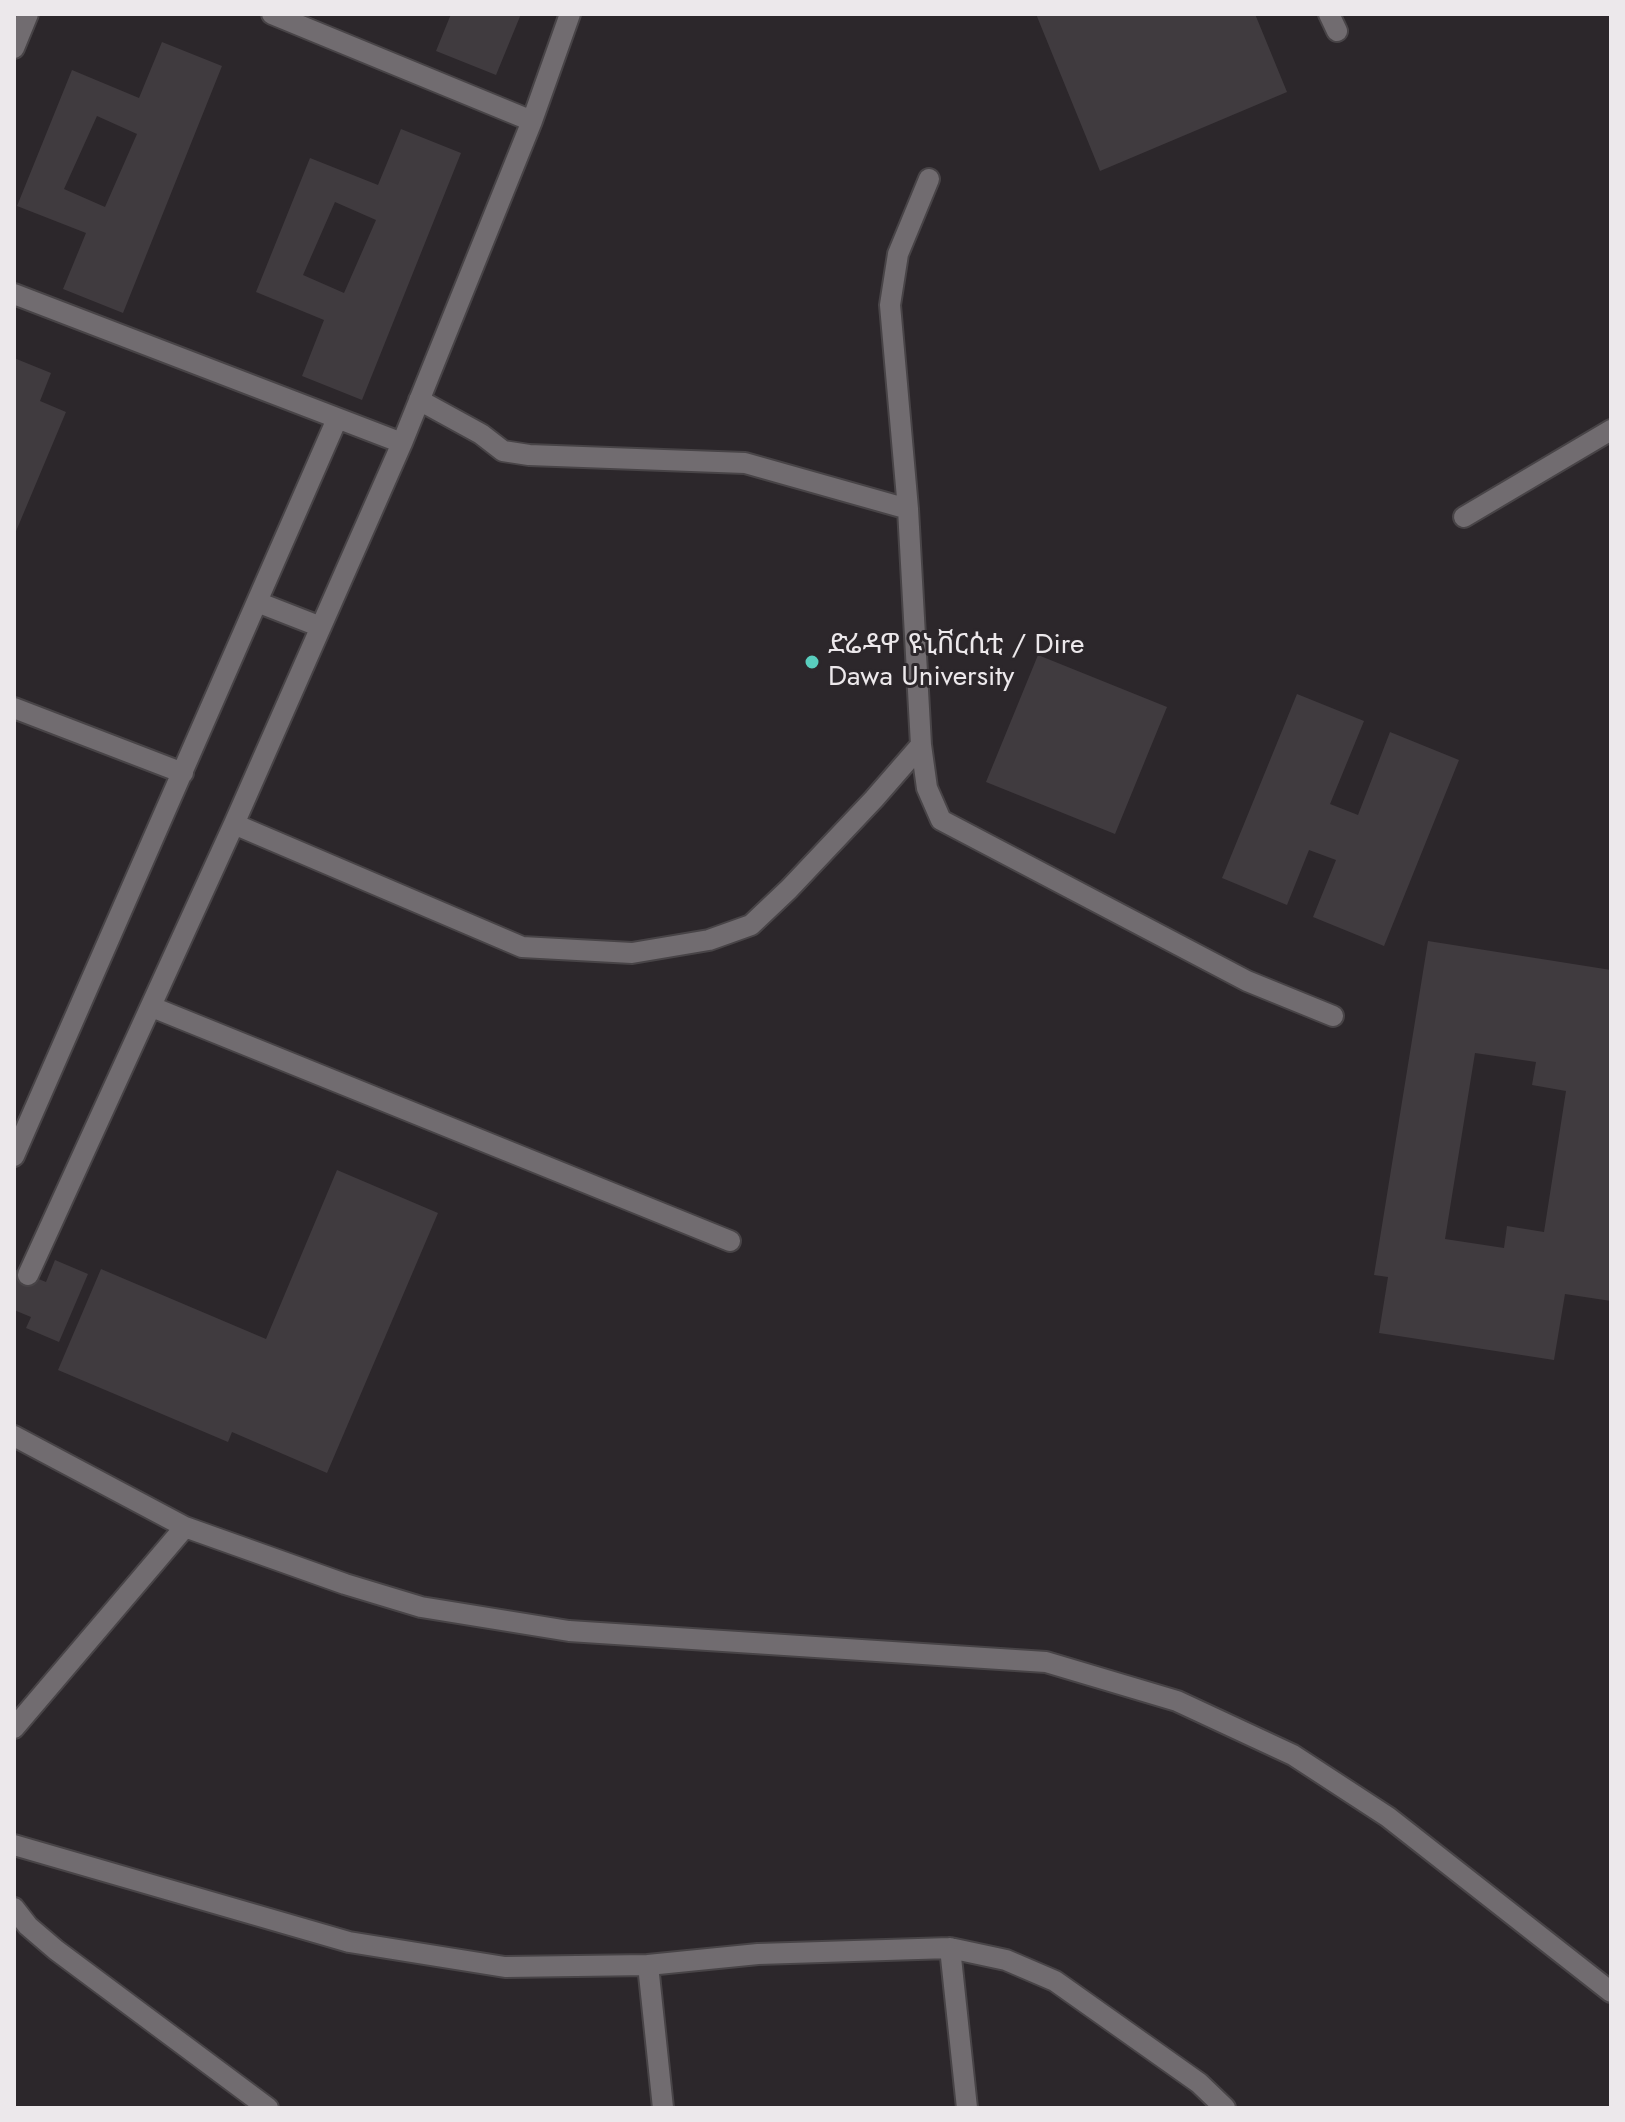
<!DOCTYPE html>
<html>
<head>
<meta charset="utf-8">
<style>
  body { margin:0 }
  #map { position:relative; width:1625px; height:2122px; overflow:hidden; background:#2c272b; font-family:Jost,sans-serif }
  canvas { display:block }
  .frame { position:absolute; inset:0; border:16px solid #ece8eb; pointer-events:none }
</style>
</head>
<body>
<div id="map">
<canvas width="1625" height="2122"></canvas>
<div class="frame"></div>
</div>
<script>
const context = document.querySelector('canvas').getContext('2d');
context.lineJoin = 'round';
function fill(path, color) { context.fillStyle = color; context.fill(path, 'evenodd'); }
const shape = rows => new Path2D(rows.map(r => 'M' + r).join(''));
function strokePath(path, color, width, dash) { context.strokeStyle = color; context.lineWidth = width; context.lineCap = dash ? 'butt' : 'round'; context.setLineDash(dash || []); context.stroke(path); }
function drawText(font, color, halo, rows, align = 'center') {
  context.font = font + ' Jost,"Noto Sans Ethiopic",sans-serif'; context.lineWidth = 6; context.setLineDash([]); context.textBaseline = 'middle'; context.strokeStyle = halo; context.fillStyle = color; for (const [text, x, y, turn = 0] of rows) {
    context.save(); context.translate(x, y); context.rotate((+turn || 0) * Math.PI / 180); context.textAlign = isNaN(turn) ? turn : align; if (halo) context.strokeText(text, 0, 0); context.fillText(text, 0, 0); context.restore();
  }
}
fill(shape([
  [451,14,521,14,496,75,436,51],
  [1036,14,1255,14,1287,92,1100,171],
  [162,42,222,66,123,313,63,289,86,233,17,206,72,70,139,98],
  [97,116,137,134,105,207,64,189],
  [401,129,461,153,362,400,302,376,324,320,256,292,310,158,378,185],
  [335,202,376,220,344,293,303,275],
  [14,358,51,373,40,401,66,412,14,536],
  [1038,655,1167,707,1115,834,986,782],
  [1297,694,1364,721,1330,804,1358,815,1390,732,1459,760,1384,946,1313,917,1336,860,1309,850,1287,905,1222,878],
  [1428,941,1611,970,1611,1301,1565,1294,1554,1360,1379,1333,1388,1277,1374,1275],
  [1475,1053,1536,1062,1532,1085,1566,1091,1544,1232,1507,1226,1504,1248,1445,1239],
  [337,1170,438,1213,327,1473,232,1432,228,1442,58,1370,101,1269,266,1339],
  [55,1260,88,1274,59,1342,26,1328,31,1317,14,1310,14,1269,46,1282]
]), '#403b3f');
const lane = shape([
  [272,14,532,121],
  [14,48,28,14],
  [929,179,898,254,890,305,908,509,921,745,927,788,941,820,1247,981,1333,1016],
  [14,294,402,443],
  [419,400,481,434,503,451,529,455,745,463,908,509],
  [1464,517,1611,430],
  [257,602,321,627],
  [14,708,183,773],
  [234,824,522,947,632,953,709,940,751,925,789,889,874,799,921,745],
  [152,1007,730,1241],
  [14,1156,337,419],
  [28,1275,234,824,402,443,532,121,570,14]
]);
const street = shape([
  [1329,14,1337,31],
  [14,1436,185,1527,345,1584,421,1607,569,1631,1046,1662,1177,1701,1293,1755,1388,1817,1611,1992],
  [14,1728,185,1527],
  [14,1845,349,1942,505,1967,648,1965,758,1954,950,1948,1006,1960,1055,1981,1199,2083,1225,2108],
  [14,1908,28,1926,56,1950,268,2108],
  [950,1948,967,2108],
  [648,1965,663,2108]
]);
strokePath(lane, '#484447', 24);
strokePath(street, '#484447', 24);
strokePath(lane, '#716c70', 20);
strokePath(street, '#716c70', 20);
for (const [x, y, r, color] of [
  [812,662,8,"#59cebe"]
]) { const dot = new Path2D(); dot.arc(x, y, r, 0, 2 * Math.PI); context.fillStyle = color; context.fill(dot); strokePath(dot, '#2c272b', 3); }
drawText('28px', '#ece8eb', '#2c272b', [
  ["ድሬዳዋ ዩኒቨርሲቲ / Dire",828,646],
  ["Dawa University",828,678]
], 'left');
</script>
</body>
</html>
